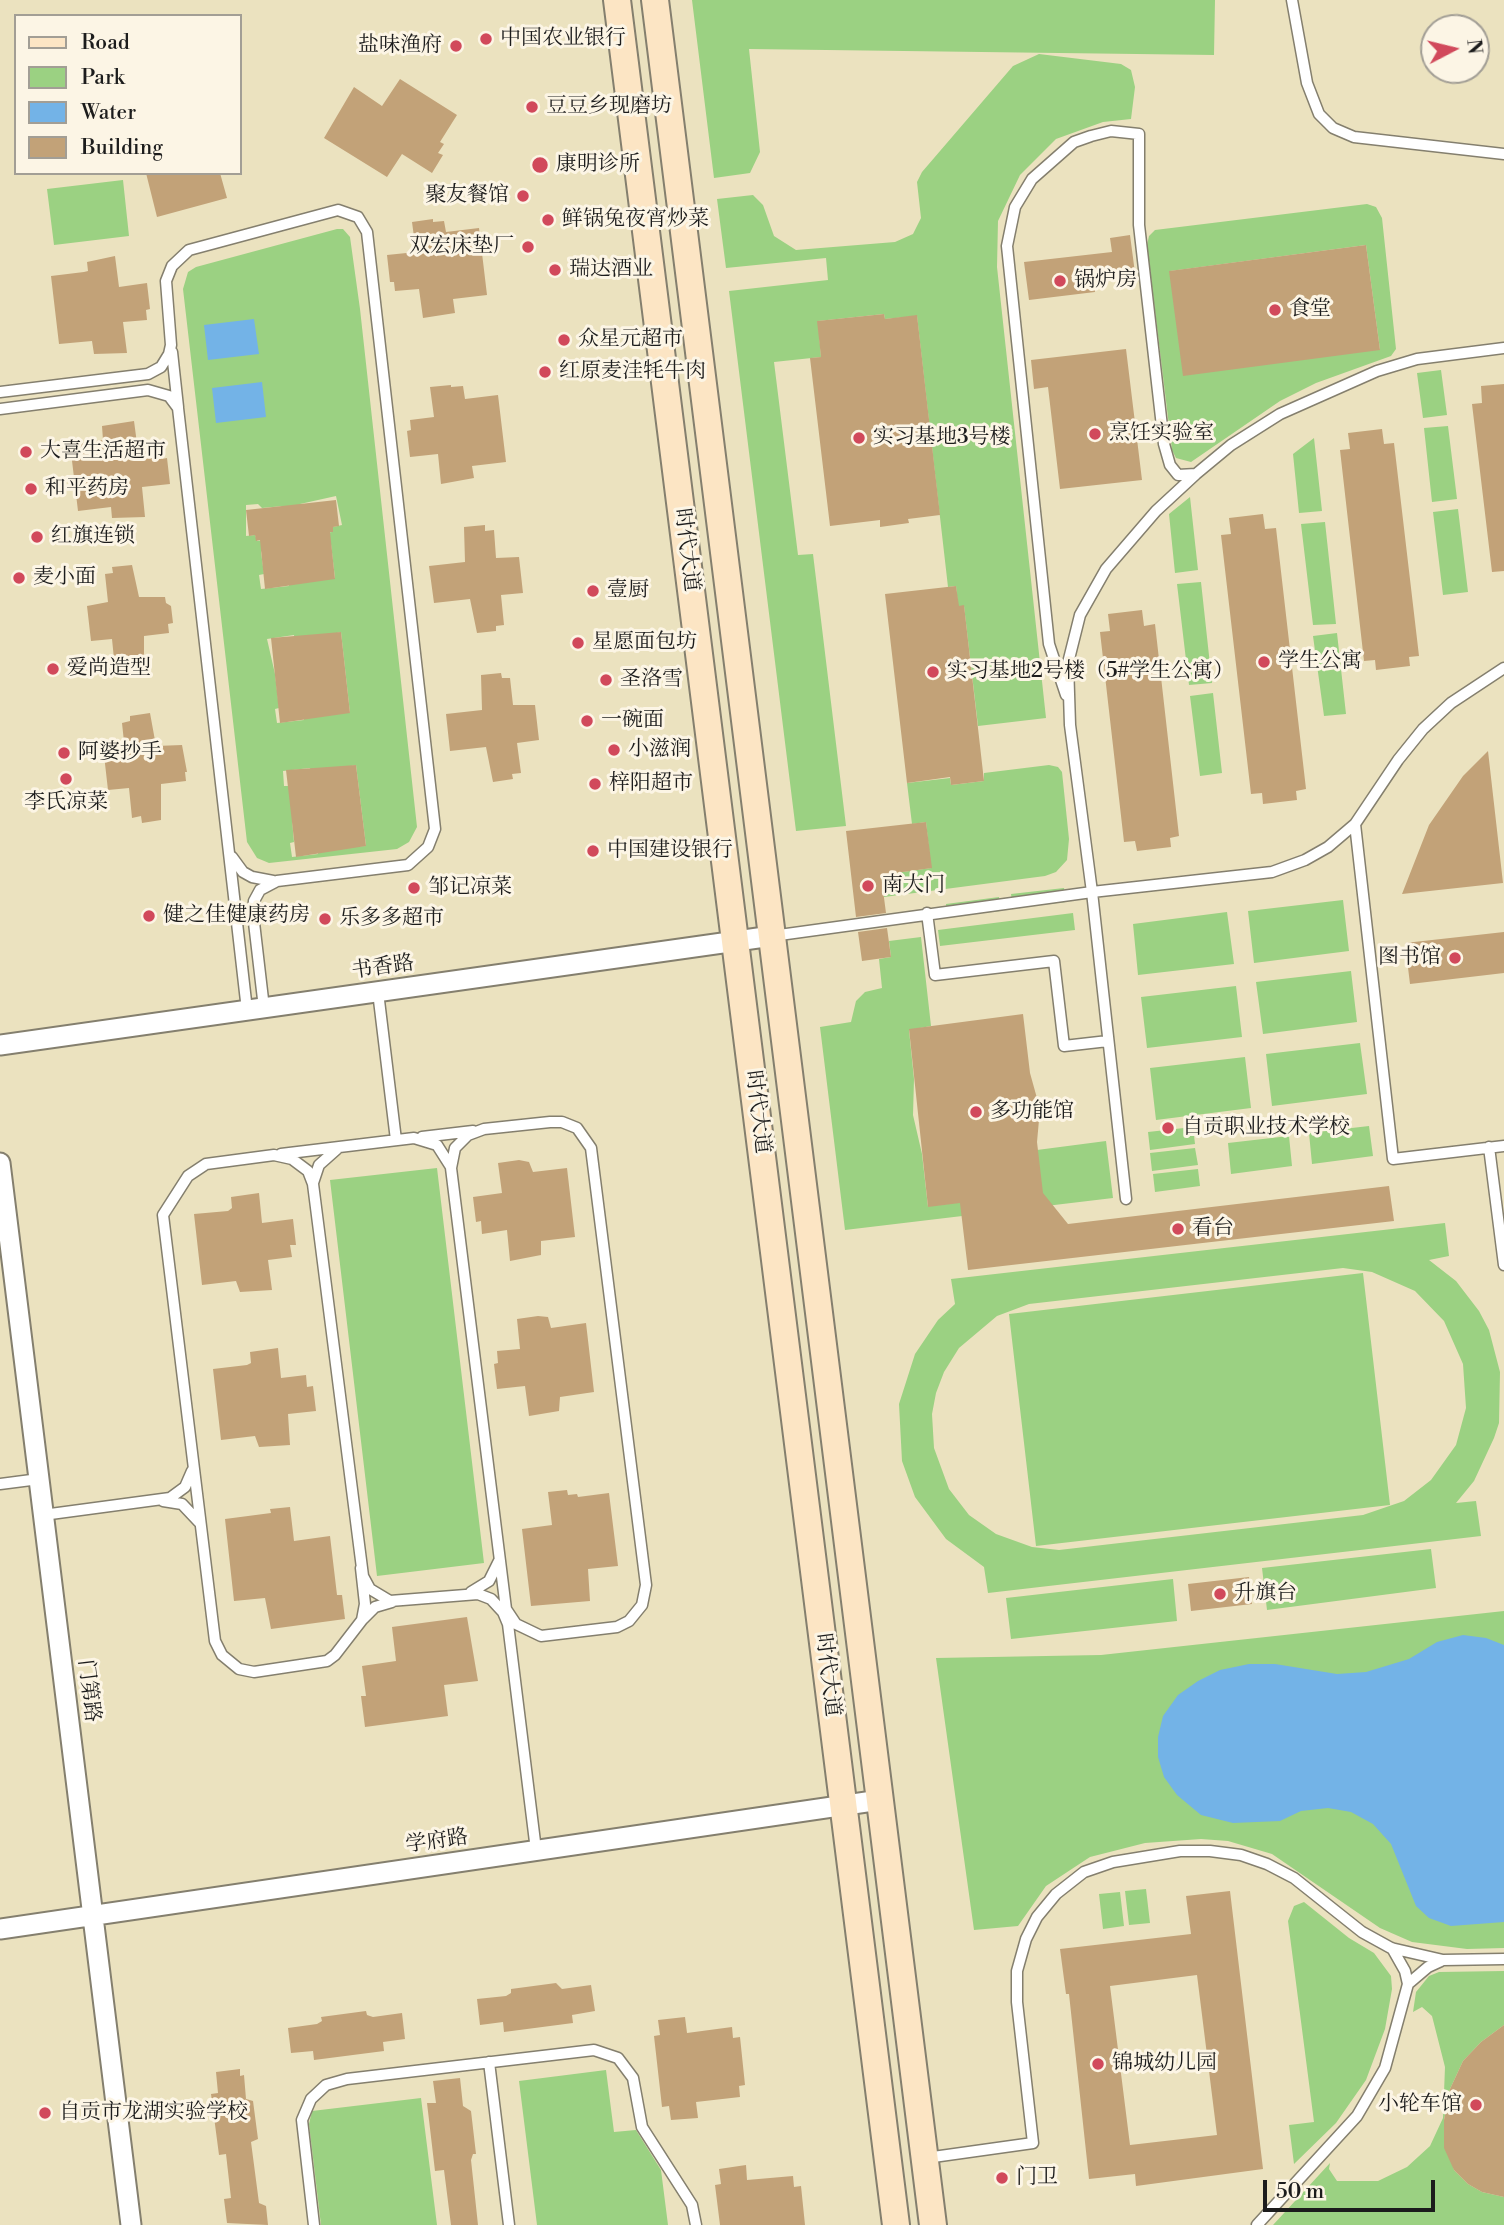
<!DOCTYPE html>
<html>
<head>
<meta charset="utf-8">
<style>
  body { margin:0 }
  #map { position:relative; width:1504px; height:2225px; overflow:hidden; background:#ebe2bf; font-family:"Libre Bodoni",serif }
  canvas { display:block }
  .legend { position:absolute; left:14px; top:14px; width:228px; height:161px; box-sizing:border-box; background:#fcf5e5; border:2px solid #a29e95; margin:0; padding:9px 12px; list-style:none; font-size:21px; color:#1c1c1c }
  .legend li { display:flex; align-items:center; gap:14px; height:35px }
  .legend b { width:35px; border:2px solid #a29e95 }
  .north { position:absolute; left:1420px; top:14px; width:70px; height:70px; box-sizing:border-box; background:#fcf5e5; border:2px solid #a29e95; border-radius:50%; rotate:83deg; font-size:19px; font-weight:700; line-height:28px; text-align:center; color:#1c1c1c }
  .north::after { content:''; display:block; margin:auto; width:24px; height:32px; background:#d1495b; clip-path:polygon(50% 0,100% 100%,50% 72%,0 100%) }
  .scale { position:absolute; left:1263px; top:2180px; width:172px; height:32px; box-sizing:border-box; border:4px solid #1c1c1c; border-top:0; padding-left:9px; font-size:21px; line-height:24px; white-space:nowrap; color:#1c1c1c; -webkit-text-stroke:5px #fcf5e5; paint-order:stroke }
</style>
</head>
<body>
<div id="map">
<canvas width="1504" height="2225"></canvas>
<ul class="legend">
<li><b style="height:9px;background:#fce5c4"></b>Road</li>
<li><b style="height:19px;background:#9bd182"></b>Park</li>
<li><b style="height:19px;background:#73b3e7"></b>Water</li>
<li><b style="height:19px;background:#c2a278"></b>Building</li>
</ul>
<div class="north">N</div>
<div class="scale">50 m</div>
</div>
<script>
const context = document.querySelector('canvas').getContext('2d');
context.lineJoin = 'round';
function fill(path, color) { context.fillStyle = color; context.fill(path, 'evenodd'); }
const shape = rows => new Path2D(rows.map(r => 'M' + r).join(''));
function strokePath(path, color, width, dash) { context.strokeStyle = color; context.lineWidth = width; context.lineCap = dash ? 'butt' : 'round'; context.setLineDash(dash || []); context.stroke(path); }
function drawText(font, color, halo, rows, align = 'center') {
  context.font = font + ' "Libre Bodoni","Noto Serif SC",serif'; context.lineWidth = 6; context.setLineDash([]); context.textBaseline = 'middle'; context.strokeStyle = halo; context.fillStyle = color; for (const [text, x, y, turn = 0] of rows) {
    context.save(); context.translate(x, y); context.rotate((+turn || 0) * Math.PI / 180); context.textAlign = isNaN(turn) ? turn : align; if (halo) context.strokeText(text, 0, 0); context.fillText(text, 0, 0); context.restore();
  }
}
fill(shape([
  [692,0,1215,0,1214,55,749,49,760,152,750,173,714,178],
  [1039,54,1121,64,1131,70,1135,87,1131,119,1103,122,1056,139,1020,175,998,221,997,267,1046,718,978,726,964,606,958,606,956,586,948,587,917,316,885,319,884,314,818,321,821,357,774,362,798,555,813,554,846,826,796,831,729,291,828,280,826,258,726,268,717,199,753,195,763,205,774,236,796,250,895,242,913,234,921,218,917,182,922,172,1013,66],
  [123,180,129,236,54,245,47,189],
  [1367,204,1376,207,1382,218,1396,349,1391,356,1316,383,1280,401,1191,462,1176,458,1172,450,1147,245,1149,236,1155,230],
  [1366,245,1380,350,1170,271],
  [337,229,343,229,350,237,360,309,417,827,409,842,397,849,269,863,257,858,247,842,183,289,188,272,196,267],
  [336,496,342,525,333,527,332,532,318,534,331,544,335,578,288,580,289,586,261,589,259,575,264,574,261,552,270,539,257,541,255,535,246,536,246,505,258,504,262,508,283,506,285,519,301,517,300,504],
  [341,632,350,713,303,713,304,720,277,723,275,709,279,708,275,674,267,639,294,635,295,643],
  [356,765,366,846,318,848,318,854,292,857,290,843,294,842,292,820,301,818,288,786,284,786,283,771,310,768,311,774],
  [1441,370,1447,415,1423,418,1417,373],
  [1448,426,1457,499,1432,502,1424,428],
  [1314,438,1322,511,1299,513,1293,454],
  [1190,497,1198,570,1175,573,1169,514],
  [1458,509,1468,592,1443,595,1433,512],
  [1325,522,1336,624,1313,625,1301,524],
  [1201,582,1212,683,1189,685,1177,584],
  [1337,633,1346,714,1324,716,1313,636],
  [1213,693,1222,773,1200,776,1190,696],
  [1049,765,1058,767,1062,772,1069,839,1067,860,1056,872,1045,876,884,897,881,875,931,868,926,822,912,824,907,783,950,778,951,785,984,781,984,773],
  [1064,888,1066,902,1013,908,1011,894],
  [999,897,1000,911,947,917,946,904],
  [1343,900,1349,951,1254,963,1248,911],
  [1227,912,1234,964,1138,975,1133,924],
  [1073,913,1075,930,940,946,938,930],
  [921,937,931,1026,909,1030,914,1079,913,1115,922,1154,928,1207,1037,1150,1106,1141,1113,1198,845,1230,820,1027,851,1022,856,1001,865,992,882,988,879,959,891,957,889,941],
  [1351,971,1357,1022,1263,1034,1256,982],
  [1236,986,1242,1037,1147,1048,1141,997],
  [1360,1043,1367,1094,1272,1106,1266,1054],
  [1245,1057,1251,1108,1156,1120,1150,1068],
  [1369,1126,1373,1156,1312,1164,1309,1133],
  [1193,1127,1195,1144,1150,1150,1148,1132],
  [1289,1136,1292,1166,1231,1174,1228,1143],
  [1195,1148,1198,1165,1152,1171,1150,1153],
  [437,1168,484,1563,377,1576,330,1180],
  [1198,1169,1200,1186,1155,1192,1153,1174],
  [1445,1223,1449,1256,1429,1260,1456,1281,1479,1311,1489,1330,1500,1372,1499,1423,1494,1438,1474,1481,1456,1503,1476,1501,1481,1536,988,1593,984,1567,946,1539,915,1497,902,1461,899,1404,915,1354,938,1320,955,1304,951,1279],
  [1343,1268,1372,1272,1415,1291,1444,1321,1463,1364,1466,1408,1456,1445,1431,1480,1404,1501,1363,1515,1059,1550,1032,1547,996,1534,969,1515,949,1489,934,1448,932,1414,936,1393,944,1372,959,1348,997,1316,1029,1304],
  [1363,1273,1390,1505,1036,1546,1009,1314],
  [1431,1549,1436,1588,1267,1610,1262,1568],
  [1173,1579,1177,1621,1011,1639,1006,1598],
  [1504,1611,1504,1948,1467,1949,1412,1942,1380,1928,1272,1854,1228,1841,1201,1839,1145,1843,1090,1857,1046,1886,1018,1926,974,1930,936,1658,1101,1655],
  [1146,1889,1150,1923,1129,1925,1125,1891],
  [1120,1892,1124,1926,1103,1929,1099,1894],
  [1304,1902,1349,1938,1374,1953,1391,1976,1392,1989,1385,2029,1366,2080,1336,2123,1294,2164,1289,2125,1314,2122,1288,1921,1294,1906],
  [1504,1971,1504,2025,1481,2042,1463,2061,1450,2089,1444,2120,1454,2170,1468,2184,1482,2192,1504,2197,1504,2225,1273,2225,1330,2163,1329,2169,1337,2181,1378,2181,1407,2167,1430,2146,1443,2118,1445,2067,1432,2016,1422,2007,1413,2012,1416,1992,1429,1976,1439,1972],
  [606,2070,614,2132,636,2130,661,2170,668,2225,537,2225,519,2081],
  [421,2098,437,2225,321,2225,309,2124,312,2111]
]), '#9bd182');
fill(shape([
  [254,319,259,354,208,360,204,325],
  [262,382,266,417,216,423,212,388],
  [1463,1635,1486,1638,1504,1645,1504,1922,1451,1926,1429,1918,1416,1906,1391,1844,1373,1824,1351,1812,1328,1808,1301,1811,1280,1821,1233,1823,1201,1815,1177,1795,1164,1777,1158,1757,1158,1737,1163,1716,1178,1695,1198,1681,1220,1670,1249,1664,1275,1664,1337,1674,1366,1672,1409,1659,1437,1642]
]), '#73b3e7');
fill(shape([
  [400,79,457,115,440,142,444,144,438,153,443,155,432,173,402,154,387,177,324,138,354,87,382,106],
  [146,173,220,173,227,198,157,217],
  [433,219,433,222,444,221,446,232,479,228,487,295,453,299,455,313,423,318,419,289,395,291,394,282,390,282,387,255,416,252,412,222],
  [1130,235,1135,273,1094,278,1095,292,1029,300,1024,262,1112,252,1110,238],
  [1366,245,1380,350,1183,376,1169,271],
  [115,256,119,287,147,283,150,309,146,310,147,320,123,322,127,353,94,354,92,341,59,344,51,276,84,272,88,271,87,262],
  [884,314,885,319,917,315,940,515,908,519,909,523,880,527,880,520,830,526,810,358,821,357,817,321],
  [1126,349,1142,480,1060,489,1048,387,1034,389,1031,360],
  [1504,384,1504,571,1492,572,1472,404,1482,403,1481,386],
  [451,385,451,387,463,386,465,399,498,395,506,462,472,466,474,478,441,484,438,454,410,457,407,431,411,430,410,420,434,417,430,387],
  [134,421,138,451,161,449,162,459,167,458,170,484,142,487,145,517,112,518,111,507,78,511,70,444,103,440,102,426],
  [1382,429,1384,444,1394,443,1419,656,1409,657,1410,666,1376,670,1375,660,1364,661,1340,450,1350,449,1348,433],
  [336,500,339,526,333,527,333,532,330,532,335,579,265,589,260,540,256,541,255,535,249,536,246,510],
  [1263,514,1265,529,1276,528,1306,789,1296,791,1297,800,1263,804,1262,793,1251,794,1221,535,1231,534,1229,518],
  [485,525,485,531,494,530,496,558,519,557,523,593,501,595,504,625,496,626,496,631,477,633,470,599,434,603,429,566,465,562,464,527],
  [132,565,139,597,165,597,166,603,171,606,173,623,168,624,169,633,144,636,144,672,125,674,124,668,115,669,112,639,91,641,87,606,108,602,105,574,113,573,112,567],
  [956,586,959,606,964,605,984,781,951,785,950,777,907,783,885,594],
  [1142,610,1144,626,1155,624,1179,836,1170,838,1171,847,1137,851,1135,841,1124,842,1100,632,1110,631,1108,614],
  [341,632,350,713,280,723,271,638],
  [501,673,502,678,510,678,513,705,535,705,539,740,517,743,521,773,512,774,513,779,493,782,486,747,450,751,446,714,482,710,481,675],
  [150,713,156,746,182,745,187,772,185,772,186,781,161,784,161,820,142,823,141,816,132,818,129,788,108,790,104,755,125,751,122,723,130,721,130,716],
  [1488,751,1503,883,1402,894,1429,825,1463,776],
  [356,765,366,846,296,857,286,770],
  [926,822,932,868,881,875,886,913,856,917,846,831],
  [887,928,891,957,862,961,858,932],
  [1504,932,1504,973,1410,984,1405,943],
  [1023,1014,1030,1073,1040,1109,1037,1142,1043,1193,1068,1224,1389,1186,1394,1221,968,1270,960,1203,928,1207,909,1029],
  [519,1160,529,1162,533,1172,567,1168,575,1237,541,1241,541,1255,510,1261,507,1230,482,1234,481,1221,476,1222,473,1197,502,1193,498,1163],
  [259,1193,262,1223,293,1219,296,1245,290,1245,292,1257,268,1260,272,1290,240,1292,236,1281,202,1285,194,1214,228,1211,232,1208,231,1197],
  [538,1316,548,1317,551,1328,586,1323,594,1392,560,1397,559,1411,529,1416,525,1386,497,1389,494,1364,498,1363,497,1351,520,1349,517,1319],
  [278,1348,281,1378,306,1375,307,1387,313,1386,316,1411,288,1414,290,1445,259,1447,255,1436,221,1440,213,1369,247,1365,251,1363,250,1352],
  [567,1490,568,1495,577,1494,578,1497,609,1493,618,1566,588,1569,590,1601,531,1606,522,1529,552,1525,548,1492],
  [290,1507,294,1541,330,1536,337,1595,342,1595,345,1619,271,1629,265,1598,234,1601,225,1519,271,1513,270,1509],
  [1249,1577,1252,1604,1191,1611,1188,1584],
  [467,1617,478,1681,444,1685,448,1716,365,1727,361,1696,366,1696,362,1666,396,1661,392,1627],
  [1230,1891,1263,2169,1136,2186,1135,2174,1089,2179,1069,1994,1066,1994,1060,1949,1191,1934,1186,1896],
  [1197,1975,1217,2135,1130,2145,1110,1986],
  [556,1983,562,1989,591,1985,595,2011,572,2015,573,2023,504,2032,503,2022,480,2025,477,1999,506,1996,511,1993,511,1989],
  [366,2011,367,2015,373,2017,402,2013,405,2039,383,2042,384,2051,314,2060,313,2051,291,2053,288,2028,317,2024,322,2021,321,2017],
  [685,2017,687,2033,732,2027,733,2038,740,2037,745,2085,739,2086,740,2097,696,2102,698,2118,671,2120,669,2106,662,2107,654,2036,660,2035,658,2020],
  [1504,2025,1504,2197,1482,2192,1468,2184,1454,2170,1444,2148,1444,2120,1450,2089,1463,2061,1481,2042],
  [240,2069,240,2076,244,2075,246,2099,253,2101,258,2139,251,2142,259,2203,266,2206,268,2225,227,2223,224,2199,231,2198,226,2154,219,2155,211,2094,218,2093,216,2072],
  [460,2078,463,2106,471,2111,476,2154,473,2154,471,2160,478,2225,451,2225,444,2170,435,2171,427,2103,436,2103,433,2081],
  [746,2165,747,2180,793,2176,794,2187,801,2186,805,2225,720,2225,715,2185,721,2184,719,2169]
]), '#c2a278');
const lane = shape([
  [1292,0,1307,83,1319,114,1333,128,1354,137,1504,154],
  [1504,348,1417,359,1377,371,1280,414,1231,445,1196,474,1156,511,1106,569,1080,615,1068,663,1070,725,1092,892,1272,872,1305,860,1328,847,1355,824,1398,760,1423,729,1451,703,1504,668],
  [172,352,178,407],
  [0,392,148,374,161,367,169,354,171,345,166,281,172,266,189,250,338,210,358,217,367,232,435,829,428,847,408,865,277,881,260,890,254,901,253,914,264,1008],
  [0,409,148,390,169,396,178,408,247,1010],
  [1066,695,1049,644,1007,246,1015,207,1032,179,1074,142,1091,136,1111,131,1139,134,1139,225,1164,444,1170,465,1178,475,1196,474],
  [1355,824,1393,1159,1504,1146],
  [232,857,243,872,252,877,273,881],
  [927,913,935,975,1054,961,1064,1046,1108,1041],
  [772,936,1092,892,1126,1199],
  [378,992,396,1140],
  [550,1122,562,1122,577,1128,591,1148,646,1585,642,1605,629,1621,617,1627,541,1636,516,1624,506,1609,451,1168,455,1148,468,1135,484,1129,550,1122],
  [422,1137,473,1131],
  [1489,1147,1504,1265],
  [281,1154,414,1138,437,1145,451,1167],
  [313,1183,319,1165,337,1149],
  [0,1484,39,1479],
  [163,1501,182,1504,199,1522],
  [43,1515,170,1498,185,1487,192,1471],
  [361,1568,365,1604,362,1620,335,1655,327,1661,254,1672,239,1669,222,1655,215,1641,163,1215,188,1176,206,1164,274,1155,292,1159,308,1171,313,1184,363,1576,370,1589,390,1601,478,1594,491,1599,503,1612,508,1624,536,1850],
  [471,1592,489,1581,499,1561],
  [363,1619,375,1607,392,1602],
  [1392,1948,1405,1971,1408,1984],
  [489,2062,509,2225],
  [926,2158,1033,2143,1017,2002,1017,1971,1026,1939,1037,1917,1056,1894,1084,1872,1113,1862,1180,1851,1210,1851,1241,1855,1267,1864,1294,1878,1362,1932,1391,1948,1443,1960,1504,1959],
  [314,2225,302,2120,311,2099,326,2085,347,2079,594,2050,618,2058,633,2078,642,2127,692,2205,696,2225],
  [1257,2225,1357,2116,1385,2068,1408,1984,1428,1967,1441,1961]
]);
const street = shape([
  [0,1045,772,936],
  [0,1163,131,2225],
  [0,1929,880,1800]
]);
const secondary = shape([
  [617,0,896,2225],
  [655,0,933,2225]
]);
strokePath(lane, '#847f6e', 13);
strokePath(street, '#847f6e', 23);
strokePath(secondary, '#847f6e', 30);
strokePath(lane, '#fff', 10);
strokePath(street, '#fff', 19);
strokePath(secondary, '#fce5c4', 26);
for (const [x, y, r, color] of [
  [486,39,7,"#d1495b"],
  [456,46,7,"#d1495b"],
  [532,107,7,"#d1495b"],
  [540,165,9,"#d1495b"],
  [523,196,7,"#d1495b"],
  [548,220,7,"#d1495b"],
  [528,247,7,"#d1495b"],
  [555,270,7,"#d1495b"],
  [1060,281,7,"#d1495b"],
  [1275,310,7,"#d1495b"],
  [564,340,7,"#d1495b"],
  [545,372,7,"#d1495b"],
  [1095,434,7,"#d1495b"],
  [859,438,7,"#d1495b"],
  [26,452,7,"#d1495b"],
  [31,489,7,"#d1495b"],
  [37,537,7,"#d1495b"],
  [19,578,7,"#d1495b"],
  [593,591,7,"#d1495b"],
  [578,643,7,"#d1495b"],
  [1264,662,7,"#d1495b"],
  [53,669,7,"#d1495b"],
  [933,672,7,"#d1495b"],
  [606,680,7,"#d1495b"],
  [587,721,7,"#d1495b"],
  [614,750,7,"#d1495b"],
  [64,753,7,"#d1495b"],
  [66,779,7,"#d1495b"],
  [595,784,7,"#d1495b"],
  [593,851,7,"#d1495b"],
  [868,886,7,"#d1495b"],
  [414,888,7,"#d1495b"],
  [149,916,7,"#d1495b"],
  [325,919,7,"#d1495b"],
  [1455,958,7,"#d1495b"],
  [976,1112,7,"#d1495b"],
  [1168,1128,7,"#d1495b"],
  [1178,1229,7,"#d1495b"],
  [1220,1594,7,"#d1495b"],
  [1098,2064,7,"#d1495b"],
  [1476,2105,7,"#d1495b"],
  [45,2113,7,"#d1495b"],
  [1002,2178,7,"#d1495b"]
]) { const dot = new Path2D(); dot.arc(x, y, r, 0, 2 * Math.PI); context.fillStyle = color; context.fill(dot); strokePath(dot, '#fcf5e5', 2.5); }
drawText('21px', '#1c1c1c', '#fcf5e5', [
  ["中国农业银行",500,39],
  ["盐味渔府",442,46,"right"],
  ["豆豆乡现磨坊",546,107],
  ["康明诊所",556,165],
  ["聚友餐馆",509,196,"right"],
  ["鲜锅兔夜宵炒菜",562,220],
  ["双宏床垫厂",514,247,"right"],
  ["瑞达酒业",569,270],
  ["锅炉房",1074,281],
  ["食堂",1289,310],
  ["众星元超市",578,340],
  ["红原麦洼牦牛肉",559,372],
  ["烹饪实验室",1109,434],
  ["实习基地3号楼",873,438],
  ["大喜生活超市",40,452],
  ["和平药房",45,489],
  ["红旗连锁",51,537],
  ["麦小面",33,578],
  ["壹厨",607,591],
  ["星愿面包坊",592,643],
  ["学生公寓",1278,662],
  ["爱尚造型",67,669],
  ["实习基地2号楼（5#学生公寓）",947,672],
  ["圣洛雪",620,680],
  ["一碗面",601,721],
  ["小滋润",628,750],
  ["阿婆抄手",78,753],
  ["梓阳超市",609,784],
  ["李氏凉菜",66,803,"center"],
  ["中国建设银行",607,851],
  ["南大门",882,886],
  ["邹记凉菜",428,888],
  ["健之佳健康药房",163,916],
  ["乐多多超市",339,919],
  ["图书馆",1441,958,"right"],
  ["多功能馆",990,1112],
  ["自贡职业技术学校",1182,1128],
  ["看台",1192,1229],
  ["升旗台",1234,1594],
  ["锦城幼儿园",1112,2064],
  ["小轮车馆",1462,2105,"right"],
  ["自贡市龙湖实验学校",59,2113],
  ["门卫",1016,2178]
], 'left');
drawText('21px', '#1c1c1c', '#fcf5e5', [
  ["时代大道",686,550,83],
  ["书香路",383,968,-8],
  ["时代大道",757,1112,83],
  ["时代大道",827,1675,83],
  ["门第路",88,1691,83],
  ["学府路",437,1842,-8]
]);
</script>
</body>
</html>
